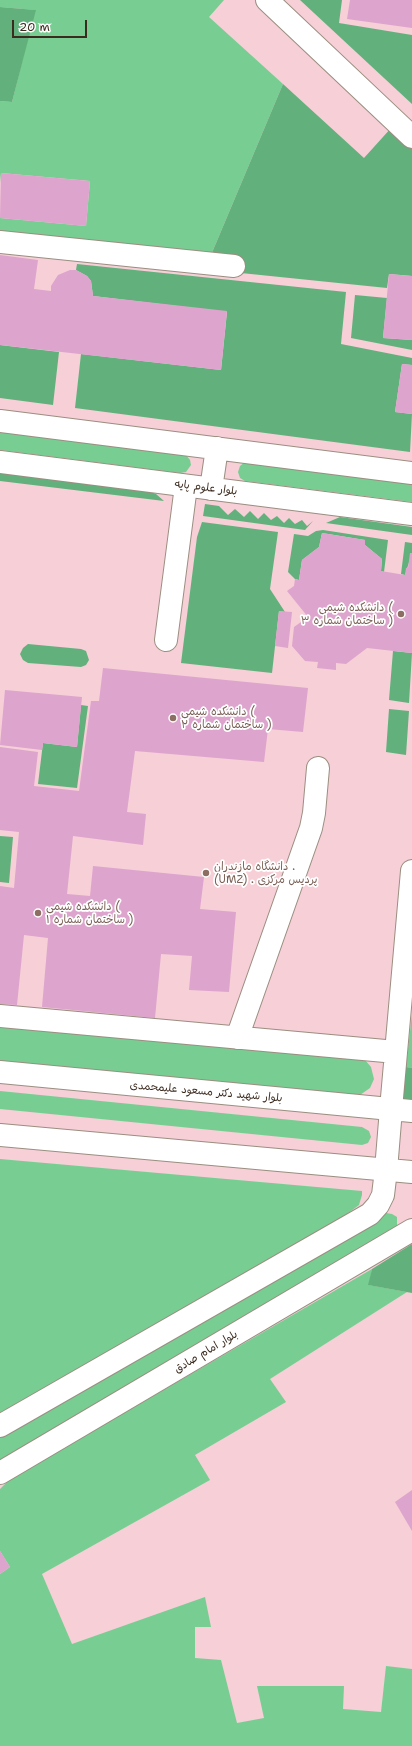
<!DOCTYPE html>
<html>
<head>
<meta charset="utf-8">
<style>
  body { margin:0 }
  #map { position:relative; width:412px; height:1746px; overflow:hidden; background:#f9f1e3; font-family:"Shantell Sans",sans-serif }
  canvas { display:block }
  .scale { position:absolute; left:12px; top:20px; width:75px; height:18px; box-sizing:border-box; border:2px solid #3b2a1e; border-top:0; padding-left:5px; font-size:12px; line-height:14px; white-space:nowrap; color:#3b2a1e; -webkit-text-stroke:3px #fff; paint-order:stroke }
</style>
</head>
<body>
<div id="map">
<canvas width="412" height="1746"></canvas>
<div class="scale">20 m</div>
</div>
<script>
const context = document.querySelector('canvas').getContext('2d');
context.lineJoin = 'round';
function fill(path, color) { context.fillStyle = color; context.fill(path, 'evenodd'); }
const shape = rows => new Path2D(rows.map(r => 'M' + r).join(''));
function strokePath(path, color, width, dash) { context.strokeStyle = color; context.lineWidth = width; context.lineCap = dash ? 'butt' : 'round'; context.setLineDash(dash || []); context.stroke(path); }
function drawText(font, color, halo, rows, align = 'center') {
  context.font = font + ' "Shantell Sans","Playpen Sans Arabic",sans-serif'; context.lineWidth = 3.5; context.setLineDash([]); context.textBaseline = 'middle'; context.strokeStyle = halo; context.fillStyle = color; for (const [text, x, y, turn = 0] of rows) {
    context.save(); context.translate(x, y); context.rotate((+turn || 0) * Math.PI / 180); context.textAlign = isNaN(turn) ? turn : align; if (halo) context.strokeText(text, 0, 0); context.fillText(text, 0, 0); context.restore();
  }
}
fill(shape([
  [0,0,412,0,412,1746,0,1746]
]), '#f6cfd7');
fill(shape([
  [0,0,224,0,209,17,283,84,211,255,0,232,0,218,86,226,90,181,1,173,0,183,0,101,12,102,35,10,0,7],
  [0,431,186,455,190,460,191,465,186,472,180,473,0,450],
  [245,462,412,483,412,502,245,481,240,478,238,472,240,466],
  [412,1014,412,1068,406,1067],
  [0,1025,365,1060,371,1067,374,1079,370,1088,360,1095,0,1064],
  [0,1091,362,1127,369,1131,371,1137,368,1143,362,1145,0,1109],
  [0,1159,362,1191,362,1195,359,1205,347,1214,0,1418],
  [386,1213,392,1214,397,1217,397,1226,392,1231,0,1460,0,1438],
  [372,1269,369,1285,407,1292,270,1379,286,1402,195,1455,210,1480,42,1574,72,1644,205,1597,211,1627,195,1627,195,1658,221,1660,237,1723,264,1718,257,1686,344,1686,343,1709,381,1712,386,1666,412,1669,412,1746,0,1746,0,1574,10,1567,0,1551,0,1489,10,1479]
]), '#78ce92');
fill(shape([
  [300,0,342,0,339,23,412,35,412,104],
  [0,7,36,10,12,102,0,101],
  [283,84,364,158,392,127,412,146,412,276,389,274,387,288,241,273,242,259,211,255],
  [77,264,346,292,341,344,412,358,412,365,402,364,395,412,412,414,410,452,75,408,81,354,221,370,227,312,93,296,91,281,87,276,76,270],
  [355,295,387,298,383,338,412,340,412,350,351,338],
  [0,345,59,352,53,405,0,398],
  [0,473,151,492,156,494,164,501,0,481],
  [205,504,219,506,228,515,235,509,244,517,250,511,258,519,264,513,271,520,277,516,284,523,289,518,295,524,302,520,307,526,313,521,305,530,203,516],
  [340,517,412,527,412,535,326,523],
  [202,522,278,532,270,589,285,612,279,611,272,673,181,663,197,537],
  [323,530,388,540,384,572,381,571,382,559,365,545,365,540,322,533,319,547,302,560,299,580,295,579,288,572,294,534,308,536,316,531],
  [405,542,412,543,412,553,405,575,401,574],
  [28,644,81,649,86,651,89,660,86,665,81,667,28,663,23,660,20,654,23,648],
  [393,651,412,653,409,703,389,700],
  [81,705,88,706,77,788,38,784,43,743,77,747],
  [389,709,409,711,406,755,386,752],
  [0,836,13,837,9,883,0,882],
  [406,1067,412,1068,412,1102,402,1100],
  [412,1244,412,1293,368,1285,372,1269]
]), '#62b17c');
fill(shape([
  [350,0,412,0,412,28,347,19],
  [1,173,90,181,86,226,0,218],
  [0,255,38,260,34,289,51,291,51,286,58,275,70,270,76,270,87,276,91,281,93,296,227,311,221,370,0,345],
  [389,274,412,276,412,340,383,338],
  [402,364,412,365,412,414,395,412],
  [322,533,365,540,365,545,382,559,381,571,405,575,406,568,408,568,410,553,412,553,412,653,367,648,346,664,336,663,336,670,317,668,318,662,305,661,292,646,294,627,308,617,287,591,294,586,295,579,299,580,302,560,319,547],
  [279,611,292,612,288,648,275,646],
  [103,668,308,688,303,732,268,729,264,762,135,751,127,812,146,814,143,845,73,836,67,894,90,896,93,866,204,877,200,909,236,912,229,992,189,990,192,956,161,954,155,1018,42,1007,48,938,24,935,17,1005,0,1004,0,886,14,888,19,832,0,830,0,747,38,752,34,786,79,791,91,701,99,701],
  [5,690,82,697,77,747,43,743,42,750,0,745],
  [412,1490,412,1531,395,1502],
  [0,1551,10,1567,0,1574]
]), '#dda4cd');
const minor = shape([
  [267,0,412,137],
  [0,242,234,266],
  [166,640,186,486],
  [0,1016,396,1052],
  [237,1038,311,828,314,813,318,768],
  [391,1109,412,871],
  [0,1426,370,1214,378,1205,383,1195,386,1170],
  [0,1473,412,1230]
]);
const major = shape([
  [0,421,412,473],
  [0,462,412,514],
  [211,489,217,448],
  [0,1072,412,1111],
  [0,1135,412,1172],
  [386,1170,391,1109]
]);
strokePath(minor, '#9a8e80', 24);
strokePath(major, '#9a8e80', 24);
strokePath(minor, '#fff', 22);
strokePath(major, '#fff', 22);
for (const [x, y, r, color] of [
  [401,614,4,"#8d6e63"],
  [173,718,4,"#8d6e63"],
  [206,873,4,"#8d6e63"],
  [38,913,4,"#8d6e63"]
]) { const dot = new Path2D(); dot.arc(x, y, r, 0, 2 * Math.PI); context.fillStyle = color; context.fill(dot); strokePath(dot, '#fff', 1.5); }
drawText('11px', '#3b2a1e', '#fff', [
  ["بلوار علوم پایه",206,488,7],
  ["بلوار شهید دکتر مسعود علیمحمدی",206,1092,5],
  ["بلوار امام صادق",206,1352,-31]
]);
drawText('11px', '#785e54', '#fff', [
  ["دانشکده شیمی (",393,608,"right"],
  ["ساختمان شماره ۳ )",393,621,"right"],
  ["دانشکده شیمی (",181,712],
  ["ساختمان شماره ۲ )",181,725],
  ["دانشگاه مازندران .",214,867],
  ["(UMZ) . پردیس مرکزی",214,880],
  ["دانشکده شیمی (",46,907],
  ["ساختمان شماره ۱ )",46,920]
], 'left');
</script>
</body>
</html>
